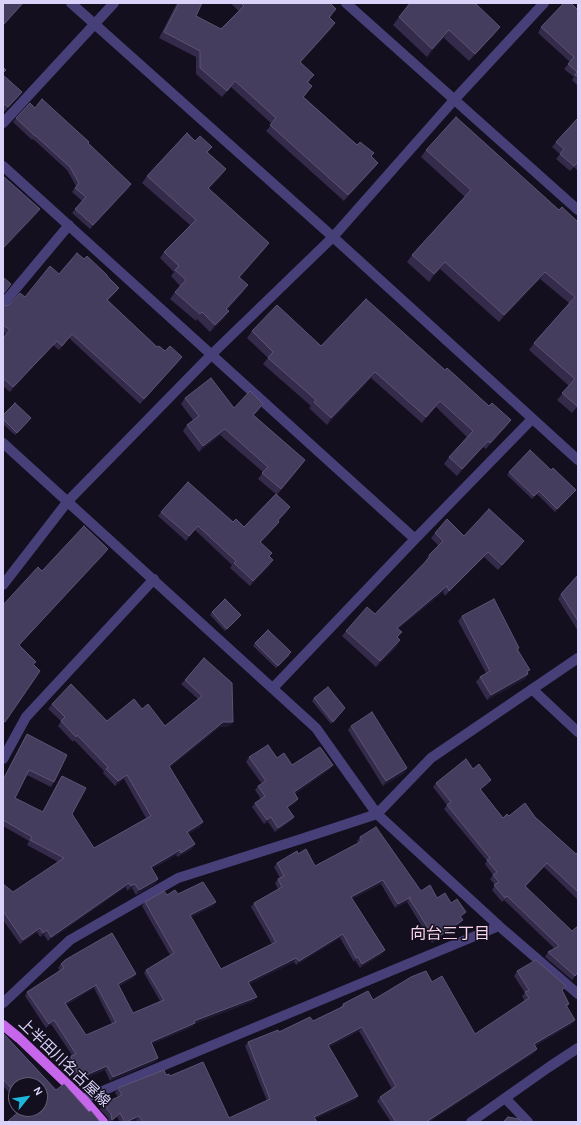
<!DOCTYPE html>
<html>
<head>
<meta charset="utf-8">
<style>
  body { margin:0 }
  #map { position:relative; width:581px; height:1125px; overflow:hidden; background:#130f1f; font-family:Karla,sans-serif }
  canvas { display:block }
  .frame { position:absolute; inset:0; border:4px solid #dad2f9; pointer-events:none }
  .north { position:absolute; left:8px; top:1077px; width:40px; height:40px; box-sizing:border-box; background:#130f1f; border:1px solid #635d76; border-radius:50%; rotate:60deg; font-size:11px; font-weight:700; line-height:16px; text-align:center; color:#dad2f9 }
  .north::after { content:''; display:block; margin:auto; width:14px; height:18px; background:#1cb7db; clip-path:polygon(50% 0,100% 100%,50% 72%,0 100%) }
</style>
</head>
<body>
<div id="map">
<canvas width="581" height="1125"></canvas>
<div class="frame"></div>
<div class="north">N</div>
</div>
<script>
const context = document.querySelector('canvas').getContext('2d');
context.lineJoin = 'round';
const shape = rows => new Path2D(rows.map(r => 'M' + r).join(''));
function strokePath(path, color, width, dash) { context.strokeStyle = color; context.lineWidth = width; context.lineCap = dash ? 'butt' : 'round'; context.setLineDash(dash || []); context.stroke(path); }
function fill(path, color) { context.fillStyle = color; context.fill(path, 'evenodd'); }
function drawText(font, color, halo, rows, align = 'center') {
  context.font = font + ' Karla,"Noto Sans JP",sans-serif'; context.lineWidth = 3; context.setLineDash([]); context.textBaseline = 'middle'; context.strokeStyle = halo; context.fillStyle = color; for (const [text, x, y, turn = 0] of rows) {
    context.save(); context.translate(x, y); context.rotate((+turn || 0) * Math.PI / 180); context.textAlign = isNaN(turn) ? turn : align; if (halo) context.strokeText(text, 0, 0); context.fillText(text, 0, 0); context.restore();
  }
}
strokePath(shape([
  [71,3,333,237,578,460],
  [346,3,578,210],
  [3,123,114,3],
  [3,166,415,539],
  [3,304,69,225],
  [3,443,316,728,377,814,499,926,578,994],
  [3,585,68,501,212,354,333,237,454,100,544,3],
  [273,688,415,539,532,419],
  [532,689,578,732],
  [3,759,26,717,154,579],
  [3,1003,70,940,178,878,301,839,377,814,431,758,578,658],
  [505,1098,528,1122],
  [83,1099,499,926],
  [471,1122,549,1067,578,1048]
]), '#474078', 10);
strokePath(shape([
  [3,1025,19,1038,83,1099,103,1122]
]), '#c667eb', 10);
fill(shape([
  [177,3,202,3,196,16,221,29,239,11,230,3,330,3,332,15,330,18,331,29,301,62,310,81,308,83,312,86,304,97,357,145,374,153,371,157,378,163,374,168,344,201,266,131,272,124,231,87,222,97,196,74,196,57,159,38],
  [578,10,578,86,572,80,574,77,564,69,570,62,538,33,541,27],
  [399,17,500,27,495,34,469,61,444,38,427,57,393,25],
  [3,75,22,92,17,98,3,113],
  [35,108,88,144,131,184,129,188,90,229,72,213,82,201,72,192,76,186,67,170,33,139,32,140,13,122,16,118],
  [578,118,578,171,574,167,570,171,556,159,560,154,552,147,556,142],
  [426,150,559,210,573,217,578,406,572,413,557,400,569,386,529,350,534,343,569,303,540,279,499,322,440,269,429,282,407,262,412,255,465,197,421,157],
  [208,153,226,169,221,176,209,189,269,243,264,250,240,277,243,292,227,310,229,311,224,318,210,332,197,319,196,321,170,299,175,292,180,286,171,276,174,272,160,258,164,252,190,225,142,183,147,176],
  [84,259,107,276,119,288,116,292,108,300,157,347,165,351,178,362,140,404,69,338,59,350,53,345,10,392,3,386,3,338,6,334,3,332,3,305,5,306,9,305,25,297],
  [252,331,445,370,489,406,511,420,506,427,486,449,483,447,457,476,444,464,449,457,467,437,436,407,422,423,371,378,327,425,309,408,311,406,263,364,268,358,247,338],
  [185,398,234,408,263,404,259,410,254,415,305,460,301,466,277,495,287,512,278,521,279,522,276,526,261,543,269,557,270,565,250,586,230,568,232,565,195,530,186,541,158,516,161,512,233,522,244,527,276,494,258,479,263,472,220,435,199,452,183,431,187,425,193,420,181,404],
  [3,415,29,421,15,435,3,424],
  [509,472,576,490,555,512,537,494,532,499,507,475],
  [435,533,464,536,520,546,498,570,484,557,445,596,443,592,398,629,397,646,376,667,342,636,346,631,375,614,426,562,425,561,429,555,439,546,431,538],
  [578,575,578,631,558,599,561,594],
  [212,612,241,615,239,618,225,631,210,615],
  [462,616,518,649,528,673,525,679,487,700,476,682,480,677,486,673,458,621],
  [255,643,290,655,276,668,253,646],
  [204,658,230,726,220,727,170,767,200,827,188,834,195,844,192,849,178,857,176,855,152,869,158,879,155,884,136,895,132,888,127,891,126,887,48,941,44,935,40,937,37,932,20,944,3,920,3,884,13,892,58,862,27,845,29,841,3,826,3,779,24,739,27,734,54,782,51,787,27,775,15,798,42,812,59,780,62,776,72,814,94,848,146,818,124,779,115,786,103,773,104,771,74,740,73,742,58,726,61,721,48,709,52,704,107,721,142,709,165,726,198,699,181,684,185,680],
  [314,698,345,708,331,724,312,701],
  [351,726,407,768,404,773,383,786,348,730],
  [249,757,277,758,292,765,333,765,330,769,295,794,298,799,295,803,288,808,294,817,291,821,275,832,268,822,264,824,252,807,255,803,261,799,255,790,258,786,262,784,246,762],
  [473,769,488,784,481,790,503,818,509,816,535,817,576,854,578,852,578,900,544,867,526,887,578,973,572,980,545,957,548,952,554,948,504,900,502,902,492,890,495,885,490,879,493,875,485,864,487,861,444,809,447,805,433,787,436,783],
  [360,837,421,891,437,898,451,903,466,912,463,916,461,917,460,924,432,943,407,902,395,908,381,884,352,899,385,950,382,954,360,968,355,960,354,962,340,938,296,965,294,962,249,984,254,1001,194,1024,192,1027,152,1044,158,1058,155,1062,110,1081,105,1070,76,1082,68,1060,71,1056,72,1055,51,1024,46,1028,25,996,27,992,60,971,58,968,61,964,136,974,133,978,119,986,133,1013,160,1001,144,973,146,970,170,955,142,906,145,902,167,895,178,894,216,902,213,906,191,917,221,969,272,944,251,907,254,903,278,889,275,883,278,879,280,878,274,867,277,863,298,854,315,866,358,843,357,841],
  [94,988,112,1024,86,1035,66,1005],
  [517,971,562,991,569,1004,567,1007,572,1024,535,1046,537,1049,534,1053,429,1122,391,1122,377,1101,380,1097,392,1089,359,1031,329,1047,358,1096,355,1100,315,1119,317,1122,137,1122,136,1120,132,1122,120,1122,117,1117,111,1122,109,1122,108,1118,100,1109,103,1104,118,1097,115,1093,118,1088,166,1075,170,1076,229,1118,267,1101,245,1046,248,1042,313,1021,340,1008,343,1004,373,1000,432,982,475,1034,525,1001,522,996,525,993,514,976],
  [3,1033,56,1090,89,1112,40,1109,16,1085,16,1100,3,1086]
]), '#342b4a');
fill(shape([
  [23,3,24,3,22,5,3,27,3,25],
  [335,23,331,29,296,67,300,62],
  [500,27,495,34,469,61,475,54],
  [449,30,444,38,427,57,432,49],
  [235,81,231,87,222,97,227,91],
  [378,163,374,168,344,201,348,195],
  [226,169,221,176,203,195,208,188],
  [131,184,129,188,90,229,93,225],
  [40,209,37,214,3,250,3,248],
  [269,243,264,250,234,283,239,277],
  [445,262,440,269,429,282,434,274],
  [545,272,540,279,499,322,504,315],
  [248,285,243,292,222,316,226,309],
  [119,288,116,292,104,304,107,300],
  [229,311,224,318,210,332,215,325],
  [57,341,53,345,10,392,13,387],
  [182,357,178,362,140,404,144,399],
  [375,372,371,378,327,425,331,418],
  [440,401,436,407,422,423,426,417],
  [263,404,259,410,249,420,253,415],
  [511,420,506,427,486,449,490,443],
  [225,429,220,435,199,452,203,446],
  [488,441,483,447,457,476,462,469],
  [305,460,301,466,277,495,281,489],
  [576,490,574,492,555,512,557,509],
  [290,507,287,512,274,525,278,520],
  [279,522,276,526,257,547,260,542],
  [198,526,195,530,186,541,189,536],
  [524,541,520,546,498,570,502,565],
  [108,549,105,554,15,649,19,645],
  [488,552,484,557,445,596,449,591],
  [273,560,270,565,250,586,253,581],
  [447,586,443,592,393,633,397,628],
  [241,615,239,618,225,631],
  [400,640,397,646,376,667,380,661],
  [530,670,526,675,528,674,525,679,487,700,491,695],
  [223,722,233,722,230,726,220,727,166,770,169,766],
  [333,765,330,769,291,797,294,792],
  [407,768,404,773,383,786,386,781],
  [127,775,124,779,115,786,118,781],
  [491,780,488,784,477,793,480,789],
  [298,799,295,803,283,811,287,807],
  [271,817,268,822,264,824,267,820],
  [294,817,291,821,275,832,278,828],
  [203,822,200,827,184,836,187,832],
  [195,844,192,849,178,857,181,853],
  [180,850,176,855,148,871,151,867],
  [547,863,544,867,523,891,525,886],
  [158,879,155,884,136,895,139,890],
  [383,880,381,884,348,901,351,897],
  [129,883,126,887,48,941,51,937],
  [135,884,132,888,127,891,131,886],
  [409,898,407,902,395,908,398,904],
  [216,902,213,906,187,919,190,915],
  [466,912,463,916,457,920,460,916],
  [463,920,460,924,432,943,435,939],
  [40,928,37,932,20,944,23,940],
  [47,930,44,935,40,937,43,933],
  [343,934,340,938,296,965,299,961],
  [385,950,382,954,360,968,362,964],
  [296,958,294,962,245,986,248,982],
  [136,974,133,978,115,988,118,984],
  [96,985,94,988,62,1007,65,1003],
  [257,997,254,1001,194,1024,192,1027,148,1046,151,1042,194,1021],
  [54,1020,51,1024,46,1028,49,1024],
  [575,1020,572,1024,531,1048,534,1044],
  [362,1027,359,1031,325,1049,328,1045],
  [537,1049,534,1053,429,1122,426,1122],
  [158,1058,155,1062,110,1081,113,1077],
  [107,1066,105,1070,76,1082,79,1078],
  [358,1096,355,1100,311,1121,314,1117],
  [120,1113,117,1117,111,1122,110,1122,112,1120],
  [139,1116,136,1120,132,1122,126,1122]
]), '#1f1831');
const building = shape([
  [3,3,23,3,3,25,3,3],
  [179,3,202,3,196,16,221,29,244,6,241,3,330,3,336,9,329,17,335,23,300,62,314,75,307,82,312,86,303,97,357,145,360,142,374,153,371,156,378,163,348,195,270,125,276,118,235,81,227,91,200,68,200,51,164,32,179,3],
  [410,3,475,3,500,27,475,54,449,30,432,49,399,17,410,3],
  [564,3,571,3,578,10,578,77,575,75,577,72,568,64,574,57,541,27,564,3],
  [3,67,6,70,3,73,3,67],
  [3,75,22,92,8,107,3,103,3,75],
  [42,99,89,142,88,143,131,184,93,225,75,209,86,197,75,188,79,183,70,167,36,136,35,136,16,118,30,103,35,108,42,99],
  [456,117,559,210,562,207,578,222,578,405,577,406,562,393,575,379,534,343,575,297,545,272,504,315,445,262,434,274,412,255,471,190,426,150,456,117],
  [578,118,578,162,574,166,560,154,564,149,556,142,578,118],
  [187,133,195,141,200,136,212,147,207,152,226,169,208,188,269,243,239,277,248,285,226,309,229,311,215,325,202,312,200,314,175,292,186,280,175,270,179,266,164,252,196,220,147,176,187,133],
  [3,176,40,209,3,248,3,176],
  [77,253,84,259,87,256,107,275,107,276,119,288,107,300,157,347,159,346,165,351,170,346,182,357,144,399,72,334,62,346,57,341,13,387,3,378,3,338,10,330,3,325,3,305,5,306,9,305,20,293,25,297,50,266,59,274,77,253],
  [3,277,11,284,3,294,3,277],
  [366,299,445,370,447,368,489,406,492,403,511,420,490,443,488,441,462,469,449,457,473,431,440,401,426,417,375,372,331,418,314,402,316,400,268,358,273,352,252,331,277,305,321,346,366,299],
  [211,378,234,408,250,391,263,404,253,415,305,460,281,489,262,473,268,467,225,429,203,446,187,425,199,416,185,398,211,378],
  [15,403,31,418,17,433,3,419,3,415,15,403],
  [530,450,551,470,553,468,576,490,557,509,539,491,534,496,509,472,530,450],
  [188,482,233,522,236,519,244,527,276,494,290,507,278,520,279,522,260,542,272,553,269,556,273,560,253,581,234,563,236,561,198,526,189,536,161,512,188,482],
  [489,509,524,541,502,565,488,552,449,591,447,586,397,628,402,632,397,637,400,640,380,661,346,631,367,607,375,614,430,557,429,555,443,541,435,533,447,519,464,536,489,509],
  [84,526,108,549,19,645,36,662,33,664,40,671,5,722,3,721,3,605,38,567,42,571,84,526],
  [578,575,578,621,561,594,578,575],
  [225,599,241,615,227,629,212,612,225,599],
  [494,599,519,648,517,649,530,670,527,671,528,674,491,695,480,677,490,671,462,616,494,599],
  [268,630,291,652,278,666,255,643,268,630],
  [204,658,232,683,233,722,223,722,169,766,203,822,187,832,195,844,181,853,180,850,151,867,158,879,139,890,135,884,131,886,129,883,51,937,47,930,43,933,40,928,23,940,3,911,3,884,13,892,64,858,30,840,32,837,3,820,3,780,27,734,67,755,54,782,29,770,15,798,43,812,62,776,86,788,72,814,94,848,151,816,127,775,118,781,106,769,108,767,77,735,76,737,61,721,65,717,52,704,71,684,107,721,134,699,142,709,148,704,165,726,202,696,185,680,204,658],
  [328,687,345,708,333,722,314,698,328,687],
  [372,712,407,768,386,781,351,726,372,712],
  [268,745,277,758,284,753,292,765,320,747,333,765,294,792,298,799,287,807,294,817,278,828,271,817,267,820,255,803,265,796,258,786,266,781,249,757,268,745],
  [466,759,473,769,479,764,491,780,480,789,503,818,507,814,509,816,525,803,535,817,576,854,578,852,578,892,547,863,525,886,572,931,578,926,578,972,575,976,548,952,559,946,507,896,505,898,494,885,499,882,493,875,497,872,487,860,490,858,447,805,451,802,436,783,466,759],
  [376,827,421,891,430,885,437,898,445,893,451,903,457,899,466,912,460,916,463,920,435,939,409,898,411,897,398,904,383,880,351,897,385,950,362,964,358,957,356,958,343,934,299,961,296,958,248,982,257,997,194,1021,195,1023,151,1042,158,1058,113,1077,107,1066,79,1078,71,1056,76,1054,54,1020,49,1024,27,992,64,968,61,964,65,960,112,933,136,974,118,984,133,1013,164,1000,146,970,174,953,145,902,164,891,167,895,175,890,178,894,203,882,216,902,190,915,221,969,276,942,254,903,282,887,278,879,284,876,277,863,297,851,298,854,306,849,315,866,362,841,360,837,376,827],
  [96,985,116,1022,86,1035,65,1003,96,985],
  [536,960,566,986,562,990,569,1004,566,1005,575,1020,534,1044,537,1049,426,1122,396,1122,380,1097,396,1086,362,1027,328,1045,358,1096,314,1117,317,1122,143,1122,139,1116,126,1122,125,1122,120,1113,112,1120,111,1114,103,1104,122,1095,118,1088,164,1070,166,1075,169,1074,170,1076,203,1062,229,1118,270,1099,248,1042,278,1030,279,1032,310,1017,313,1021,344,1006,343,1004,368,991,373,1000,411,977,426,971,432,982,442,976,475,1034,529,998,525,992,529,990,517,971,536,960],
  [3,1033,56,1090,64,1084,89,1112,91,1111,100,1122,7,1122,22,1109,40,1109,40,1085,16,1085,16,1094,3,1079,3,1033],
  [508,1117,519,1119,522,1122,503,1122,508,1117]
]);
fill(building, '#453d5d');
strokePath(building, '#5d5475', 1);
drawText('15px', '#dad2f9', '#130f1f', [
  ["上半田川名古屋線",64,1063,44]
]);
drawText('16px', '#f9d4e9', '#130f1f', [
  ["向台三丁目",450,934]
]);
</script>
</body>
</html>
